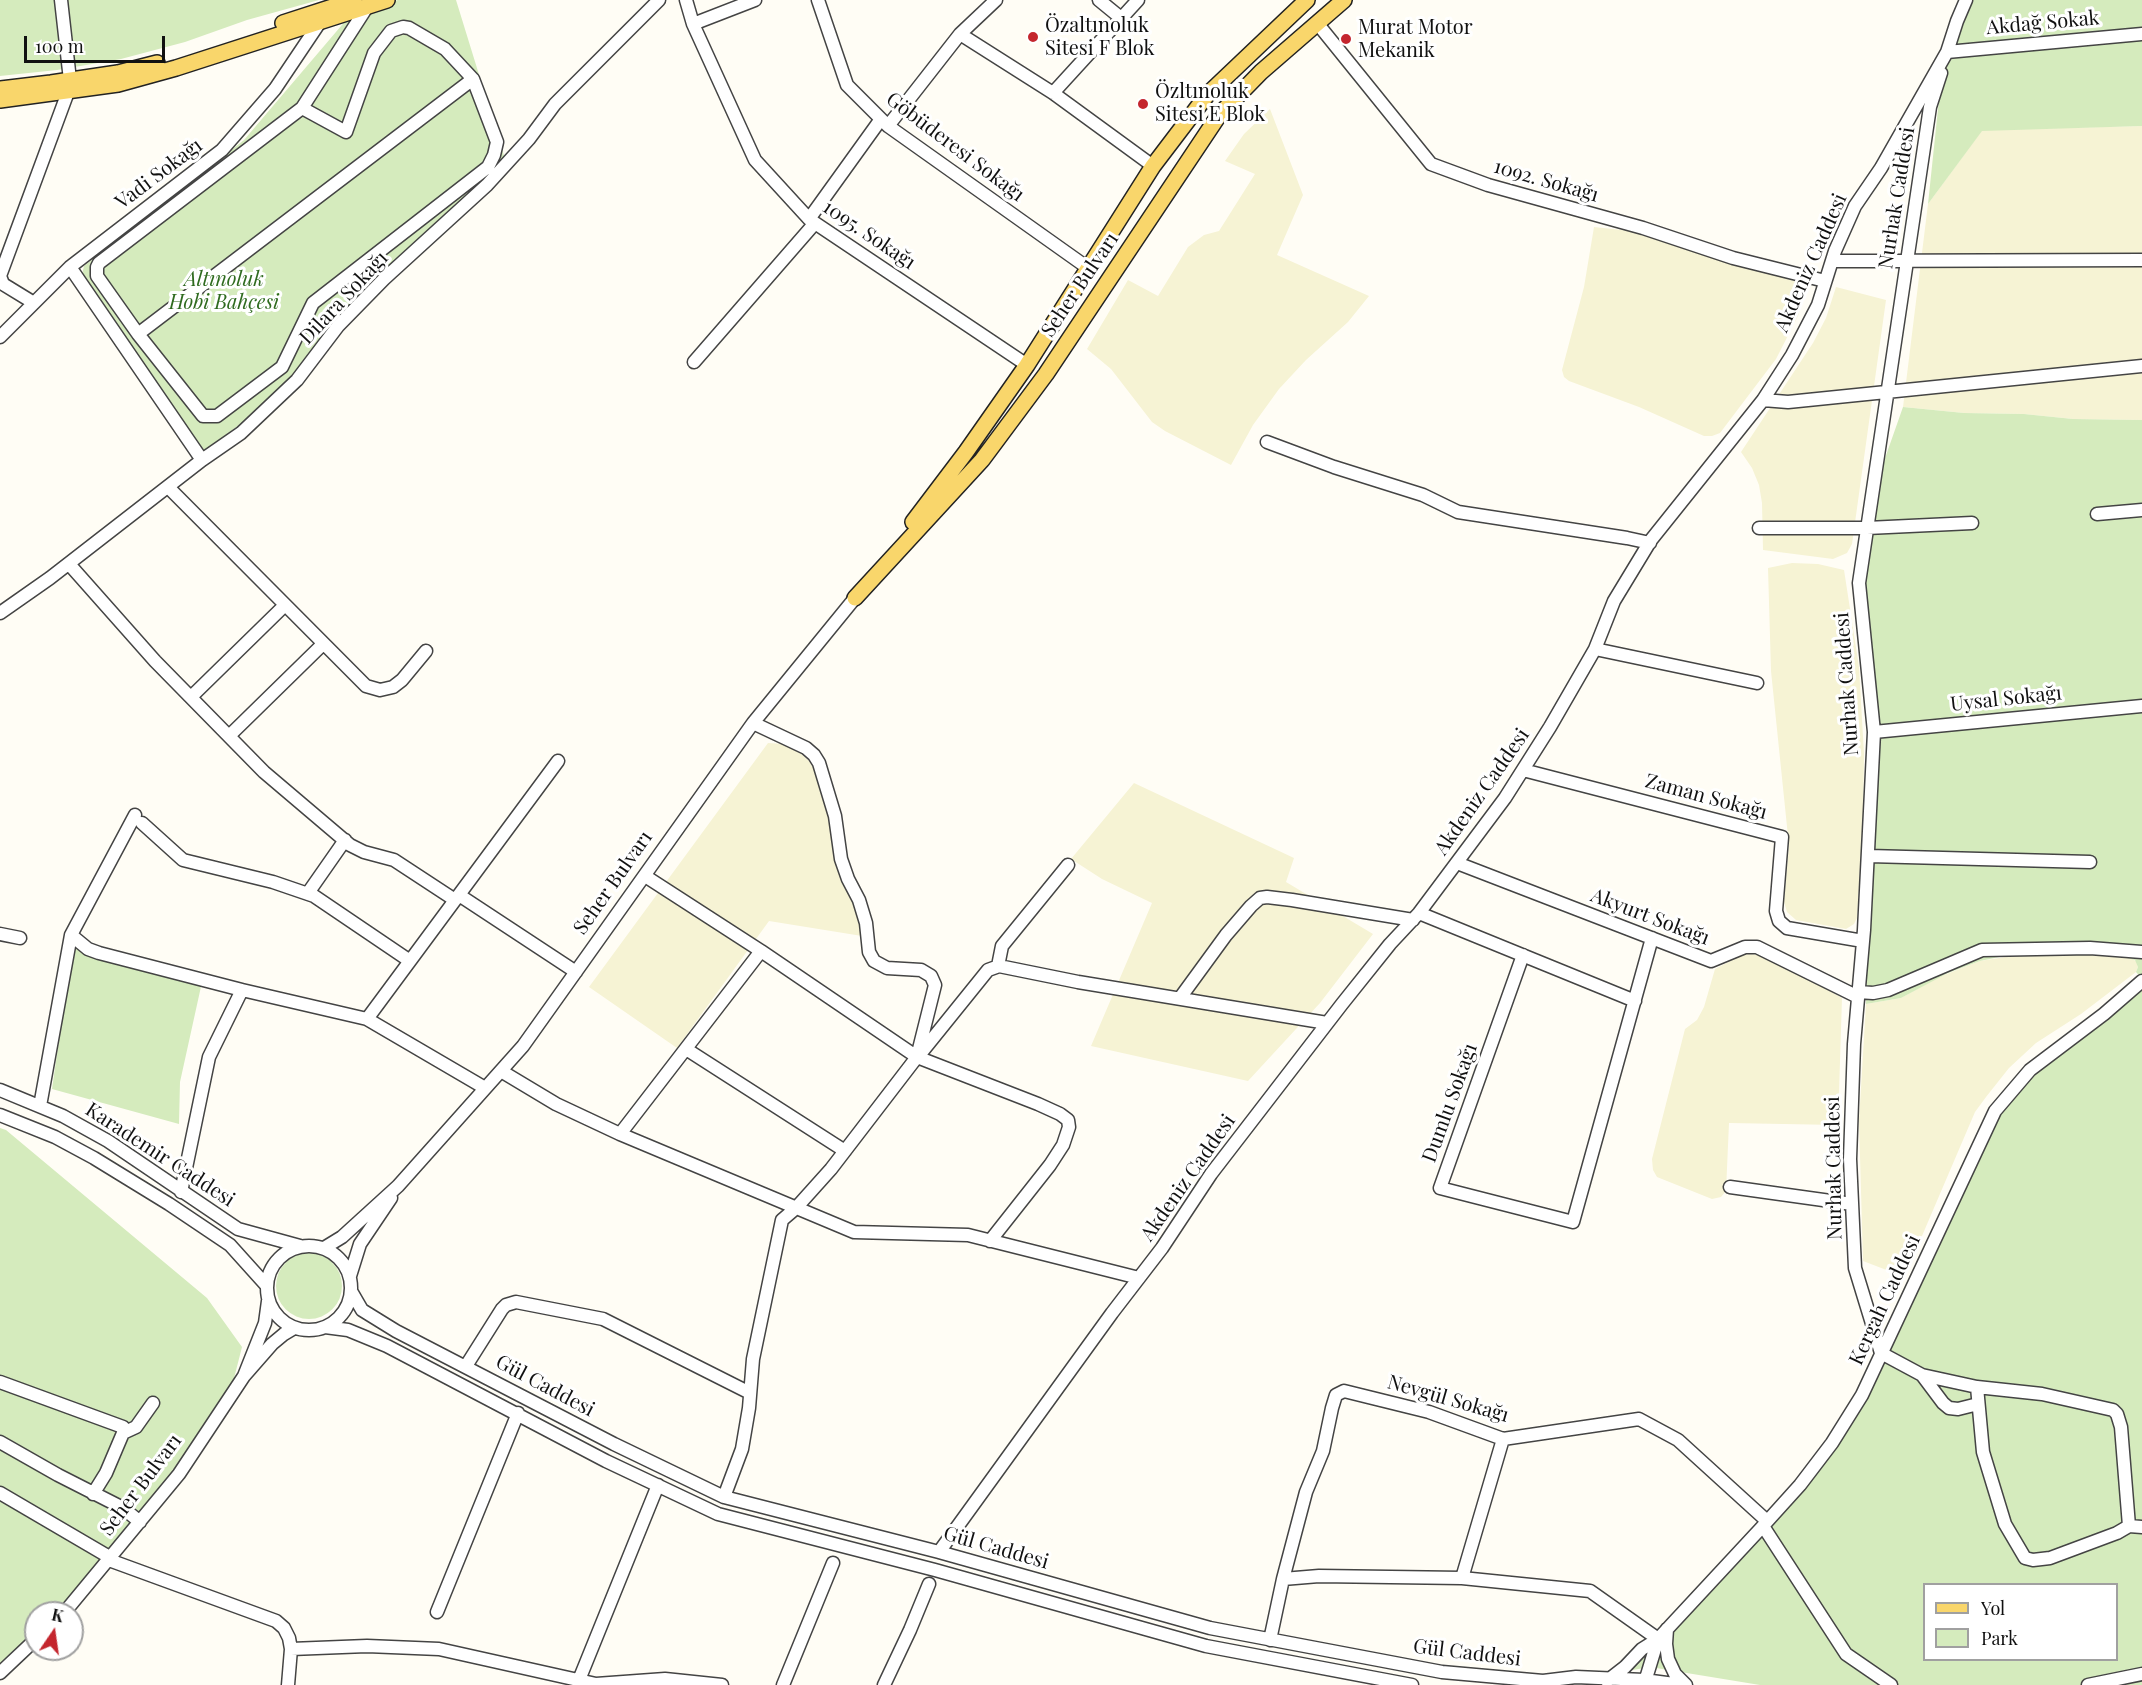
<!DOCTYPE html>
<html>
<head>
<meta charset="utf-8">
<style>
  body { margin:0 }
  #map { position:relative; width:2142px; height:1685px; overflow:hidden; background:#fffdf5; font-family:"Playfair Display",serif }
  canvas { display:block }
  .legend { position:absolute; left:1923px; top:1583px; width:195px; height:78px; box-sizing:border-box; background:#fff; border:2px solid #a0a0a0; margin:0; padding:8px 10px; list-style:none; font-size:18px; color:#111 }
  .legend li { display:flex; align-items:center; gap:12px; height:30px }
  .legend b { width:30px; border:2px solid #a0a0a0 }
  .north { position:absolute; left:24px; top:1601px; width:60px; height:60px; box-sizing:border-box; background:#fff; border:2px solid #a0a0a0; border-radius:50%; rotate:13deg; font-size:16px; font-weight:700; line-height:24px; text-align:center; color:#111 }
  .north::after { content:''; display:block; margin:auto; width:21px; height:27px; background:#c4262e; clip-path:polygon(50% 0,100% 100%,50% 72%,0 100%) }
  .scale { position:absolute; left:24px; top:36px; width:141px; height:27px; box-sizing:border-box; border:3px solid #111; border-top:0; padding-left:8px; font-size:18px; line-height:21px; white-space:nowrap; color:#111; -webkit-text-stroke:4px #fff; paint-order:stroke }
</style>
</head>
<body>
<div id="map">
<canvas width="2142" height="1685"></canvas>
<ul class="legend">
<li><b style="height:8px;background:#f9d66b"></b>Yol</li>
<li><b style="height:16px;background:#d5ebbd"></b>Park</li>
</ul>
<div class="north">K</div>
<div class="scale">100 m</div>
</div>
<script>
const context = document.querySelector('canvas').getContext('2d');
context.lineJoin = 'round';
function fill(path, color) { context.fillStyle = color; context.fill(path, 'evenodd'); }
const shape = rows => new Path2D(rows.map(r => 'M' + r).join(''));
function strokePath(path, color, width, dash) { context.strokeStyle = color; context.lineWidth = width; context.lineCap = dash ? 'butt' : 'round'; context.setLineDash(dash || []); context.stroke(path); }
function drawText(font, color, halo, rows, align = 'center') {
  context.font = font + ' "Playfair Display",serif'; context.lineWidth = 6; context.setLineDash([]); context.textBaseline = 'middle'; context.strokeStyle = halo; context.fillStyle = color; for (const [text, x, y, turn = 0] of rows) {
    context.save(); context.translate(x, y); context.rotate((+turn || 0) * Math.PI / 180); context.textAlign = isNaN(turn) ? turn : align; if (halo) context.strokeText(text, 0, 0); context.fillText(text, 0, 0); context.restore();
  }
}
fill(shape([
  [1270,109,1303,195,1277,255,1369,296,1348,322,1306,360,1279,389,1253,425,1231,465,1165,431,1152,422,1111,369,1087,349,1128,280,1158,296,1188,247,1204,235,1219,231,1255,174,1225,161,1244,134],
  [2142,126,2142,420,2073,419,2024,414,1964,413,1903,407,1928,204,1982,130],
  [1594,227,1631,231,1807,285,1798,316,1776,359,1720,433,1712,436,1704,436,1639,407,1569,381,1564,377,1562,370,1584,287],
  [1836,287,1886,300,1852,544,1847,553,1833,559,1763,550,1762,503,1759,485,1752,468,1741,452,1813,343,1826,318],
  [1792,563,1818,564,1844,570,1859,667,1864,754,1863,820,1857,918,1854,924,1846,929,1796,920,1787,912,1784,902,1789,846,1771,671,1768,568],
  [768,743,783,744,798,751,809,761,819,778,847,882,859,916,862,936,769,921,677,1048,589,987],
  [1134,783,1294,858,1286,882,1373,934,1320,1003,1248,1081,1091,1046,1152,903,1102,879,1071,859],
  [1749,954,1767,956,1842,998,1838,1125,1729,1123,1726,1191,1721,1197,1712,1199,1657,1177,1653,1170,1652,1159,1685,1029,1697,1020,1704,1007,1715,969,1742,955],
  [2018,955,2114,955,2133,959,2137,962,2138,967,2136,972,2081,1014,2036,1043,2009,1068,1986,1097,1975,1112,1907,1271,1897,1274,1863,1261,1859,1121,1866,1004,1901,998,1939,977,1980,961]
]), '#f6f3d4');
fill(shape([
  [0,0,319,0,247,20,185,42,121,59,57,70,0,76],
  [398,0,456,0,505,159,263,407,203,452,82,275,84,266,244,140,347,19],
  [1965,0,2142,0,2142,126,1982,131,1928,204,1944,52],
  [1903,407,1964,413,2024,414,2073,419,2142,420,2142,979,2136,972,2138,967,2135,960,2114,955,2004,956,1980,961,1948,973,1901,998,1866,1004,1869,848,1874,740,1861,608,1877,481],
  [73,943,202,982,180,1082,179,1124,52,1089],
  [2142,982,2142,1685,1760,1685,1650,1667,1627,1671,1833,1442,2003,1098],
  [1924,1584,2116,1584,2116,1660,1924,1660],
  [0,1128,6,1130,207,1298,242,1347,231,1390,191,1455,62,1613,36,1613,36,1639,0,1672],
  '276 1286a33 33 0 1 1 66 0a33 33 0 1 1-66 0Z'
]), '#d5ebbd');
const minor = shape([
  [61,0,70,80],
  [686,0,693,24,755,160,809,219,1027,365],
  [818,0,847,85,888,126,1088,268],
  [1099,0,1121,18],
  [1317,23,1431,164,1488,185,1643,228,1733,258,1825,281],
  [693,24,755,0],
  [960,34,1053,93,1153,166],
  [1947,52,2142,34],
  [1941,73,1930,107,1859,583,1874,732,1864,930,1854,1044,1850,1159,1855,1268,1881,1353,1922,1375,1977,1387,2042,1394,2113,1410,2117,1414,2121,1427,2129,1526,2142,1527],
  [1053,93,1138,0],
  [302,108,346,132,374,53,391,31,403,27,409,28,445,49,473,79,497,142,494,155,488,167,313,303,282,367,217,416,203,416,138,334,97,276,97,267,99,263,302,108,367,7],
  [888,126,960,34,996,0],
  [809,219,881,119],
  [1832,261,2142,260],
  [70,267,202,460],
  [34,303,3,284,0,276,68,92],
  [138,334,473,79],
  [0,337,70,267,222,150,275,89,320,22],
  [694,362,815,223],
  [1763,400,1788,402,2142,366],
  [1267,442,1334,467,1423,495,1458,512,1627,538,1650,543],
  [168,487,366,686,380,690,393,687,402,680,426,651],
  [2097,514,2142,510],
  [1759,528,1867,528,1972,523],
  [69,564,155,661,264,772,350,845,364,852,394,860,455,900],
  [0,613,50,578,202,460,241,433,297,380,338,326,384,279,487,185,529,139,555,104,659,0],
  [1595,649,1757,683],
  [191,697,284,606],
  [1874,732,2142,706],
  [229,736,323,644],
  [1523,770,1782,837,1776,911,1779,921,1787,928,1863,941],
  [142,823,183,860,273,882,314,896,410,961],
  [1869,856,2090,862],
  [1457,863,1711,961,1745,947,1757,947,1858,997],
  [645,876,761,951,917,1057,1038,1104,1060,1114,1068,1120,1069,1127,1063,1145,1050,1165,990,1241],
  [308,893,345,840],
  [459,895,576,972],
  [1419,913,1635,1001],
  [0,934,20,938],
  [71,935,88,949,99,953,242,990],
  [761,951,620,1134,854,1232,968,1235,1139,1278],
  [1523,955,1440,1188,1573,1222,1652,938],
  [998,966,1002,946,1068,865],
  [1858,992,1873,993,1888,990,1982,950,2090,948,2142,952],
  [1180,998,1226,935,1251,906,1260,898,1267,897,1292,900,1413,920],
  [367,1019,558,761],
  [686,1049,845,1151],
  [921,1053,988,970,999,966,1078,982,1327,1023],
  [501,1071,556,1104,620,1134],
  [0,1090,63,1116,108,1141,238,1229,300,1246],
  [40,1106,71,935,135,815],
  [0,1115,55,1137,94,1158,169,1204,230,1245,266,1285],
  [1730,1187,1852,1204],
  [181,1192,209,1057,242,990,367,1019,485,1088],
  '267 1288a42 42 0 1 1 84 0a42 42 0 1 1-84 0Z',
  [324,1248,342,1237,398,1186,523,1046,753,723,855,598],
  [350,1276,360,1244,391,1198],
  [351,1291,362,1310,396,1331,614,1444,724,1497,939,1552,1210,1628,1442,1672,1543,1681,1576,1677,1644,1680,1682,1685],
  [268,1301,265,1323,244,1376,272,1344,284,1334,294,1328],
  [325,1327,348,1330,387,1346,606,1461,718,1514,935,1570,1206,1646,1412,1685],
  [466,1366,502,1309,506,1305,516,1302,603,1319,750,1393],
  [1922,1375,1943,1403,1949,1408,1958,1409,1978,1404],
  [0,1382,123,1427,123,1433,106,1473,93,1494],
  [1977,1387,1983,1452,2005,1524,2025,1558,2033,1560,2050,1558,2117,1533,2129,1526],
  [123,1433,136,1427,153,1403],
  [0,1442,58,1475,123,1508,140,1522],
  [0,1493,111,1558],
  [724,1497,742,1449,749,1408,753,1359,782,1220,796,1208,831,1169,917,1057,935,985,931,976,921,970,887,968,874,961,869,952,866,923,859,900,848,879,841,859,835,816,819,763,814,755,806,748,753,723],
  [1763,1526,1846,1654,1891,1685],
  [939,1552,1112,1313,1162,1248,1211,1174,1342,1004,1390,944,1419,913,1505,798,1550,727,1595,649,1614,601,1651,540,1763,400,1792,355,1818,305,1835,251,1855,206,1881,168,1947,52,1957,21,1966,0],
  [109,1560,276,1621,284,1628,289,1638,291,1649,288,1685],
  [1462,1578,1503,1439],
  [1283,1579,1319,1576,1462,1578,1590,1591,1658,1639],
  [437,1612,518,1413],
  [64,1613,179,1474,244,1376],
  [1667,1629,1666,1644,1668,1659,1675,1674,1686,1685],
  [1270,1640,1283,1579,1306,1492,1323,1451,1332,1408,1336,1395,1344,1391,1429,1412,1503,1439,1639,1419,1678,1440,1767,1521],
  [291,1649,367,1646,439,1649,596,1684,665,1679,722,1685],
  [0,1673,36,1639],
  [579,1680,658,1485],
  [1607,1681,1625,1667,1642,1649,1658,1639,1763,1526,1800,1485,1832,1443,1862,1395,1995,1111,2030,1070,2104,1014,2142,981],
  [783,1685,833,1563],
  [884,1685,910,1630,929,1584],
  [1644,1685,1658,1639],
  [2088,1685,2142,1674]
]);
const major = shape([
  [283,23,354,0],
  [0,89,51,83,118,73,157,63],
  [0,100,118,84,176,68,387,0],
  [913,522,966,452,1027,365,1153,166,1207,95,1307,0],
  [855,598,982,460,1046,374,1219,115,1261,72,1344,0]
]);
strokePath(minor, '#444', 15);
strokePath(major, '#222', 18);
strokePath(minor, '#fff', 12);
strokePath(major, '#f9d66b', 15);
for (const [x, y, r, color] of [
  [1033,37,6,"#c4262e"],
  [1346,39,6,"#c4262e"],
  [1143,104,6,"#c4262e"]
]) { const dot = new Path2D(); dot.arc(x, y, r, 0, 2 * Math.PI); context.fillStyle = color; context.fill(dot); strokePath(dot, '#fff', 2); }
drawText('20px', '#111', '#fff', [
  ["Akdağ Sokak",2043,23,-5],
  ["Göbüderesi Sokağı",955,147,37],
  ["Vadi Sokağı",159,174,-37],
  ["1092. Sokağı",1546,181,16],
  ["Nurhak Caddesi",1897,198,-81],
  ["1095. Sokağı",869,235,34],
  ["Akdeniz Caddesi",1811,263,-66],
  ["Seher Bulvarı",1080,285,-56],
  ["Dilara Sokağı",344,298,-47],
  ["Nurhak Caddesi",1847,684,-94],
  ["Uysal Sokağı",2006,699,-6],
  ["Akdeniz Caddesi",1482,792,-55],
  ["Zaman Sokağı",1706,797,15],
  ["Seher Bulvarı",613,883,-55],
  ["Akyurt Sokağı",1650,917,21],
  ["Dumlu Sokağı",1450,1103,-70],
  ["Karademir Caddesi",160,1155,33],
  ["Nurhak Caddesi",1834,1168,-91],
  ["Akdeniz Caddesi",1188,1178,-55],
  ["Kergah Caddesi",1885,1300,-65],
  ["Gül Caddesi",545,1386,28],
  ["Nevgül Sokağı",1448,1399,16],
  ["Seher Bulvarı",141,1485,-53],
  ["Gül Caddesi",996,1548,16],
  ["Gül Caddesi",1467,1653,7]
]);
drawText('20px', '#111', '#fff', [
  ["Özaltınoluk",1045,26],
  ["Sitesi F Blok",1045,49],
  ["Murat Motor",1358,28],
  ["Mekanik",1358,51],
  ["Özltınoluk",1155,92],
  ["Sitesi E Blok",1155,115]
], 'left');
drawText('italic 20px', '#2f6b1f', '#fff', [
  ["Altınoluk",224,280],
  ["Hobi Bahçesi",224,303]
]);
</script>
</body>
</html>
